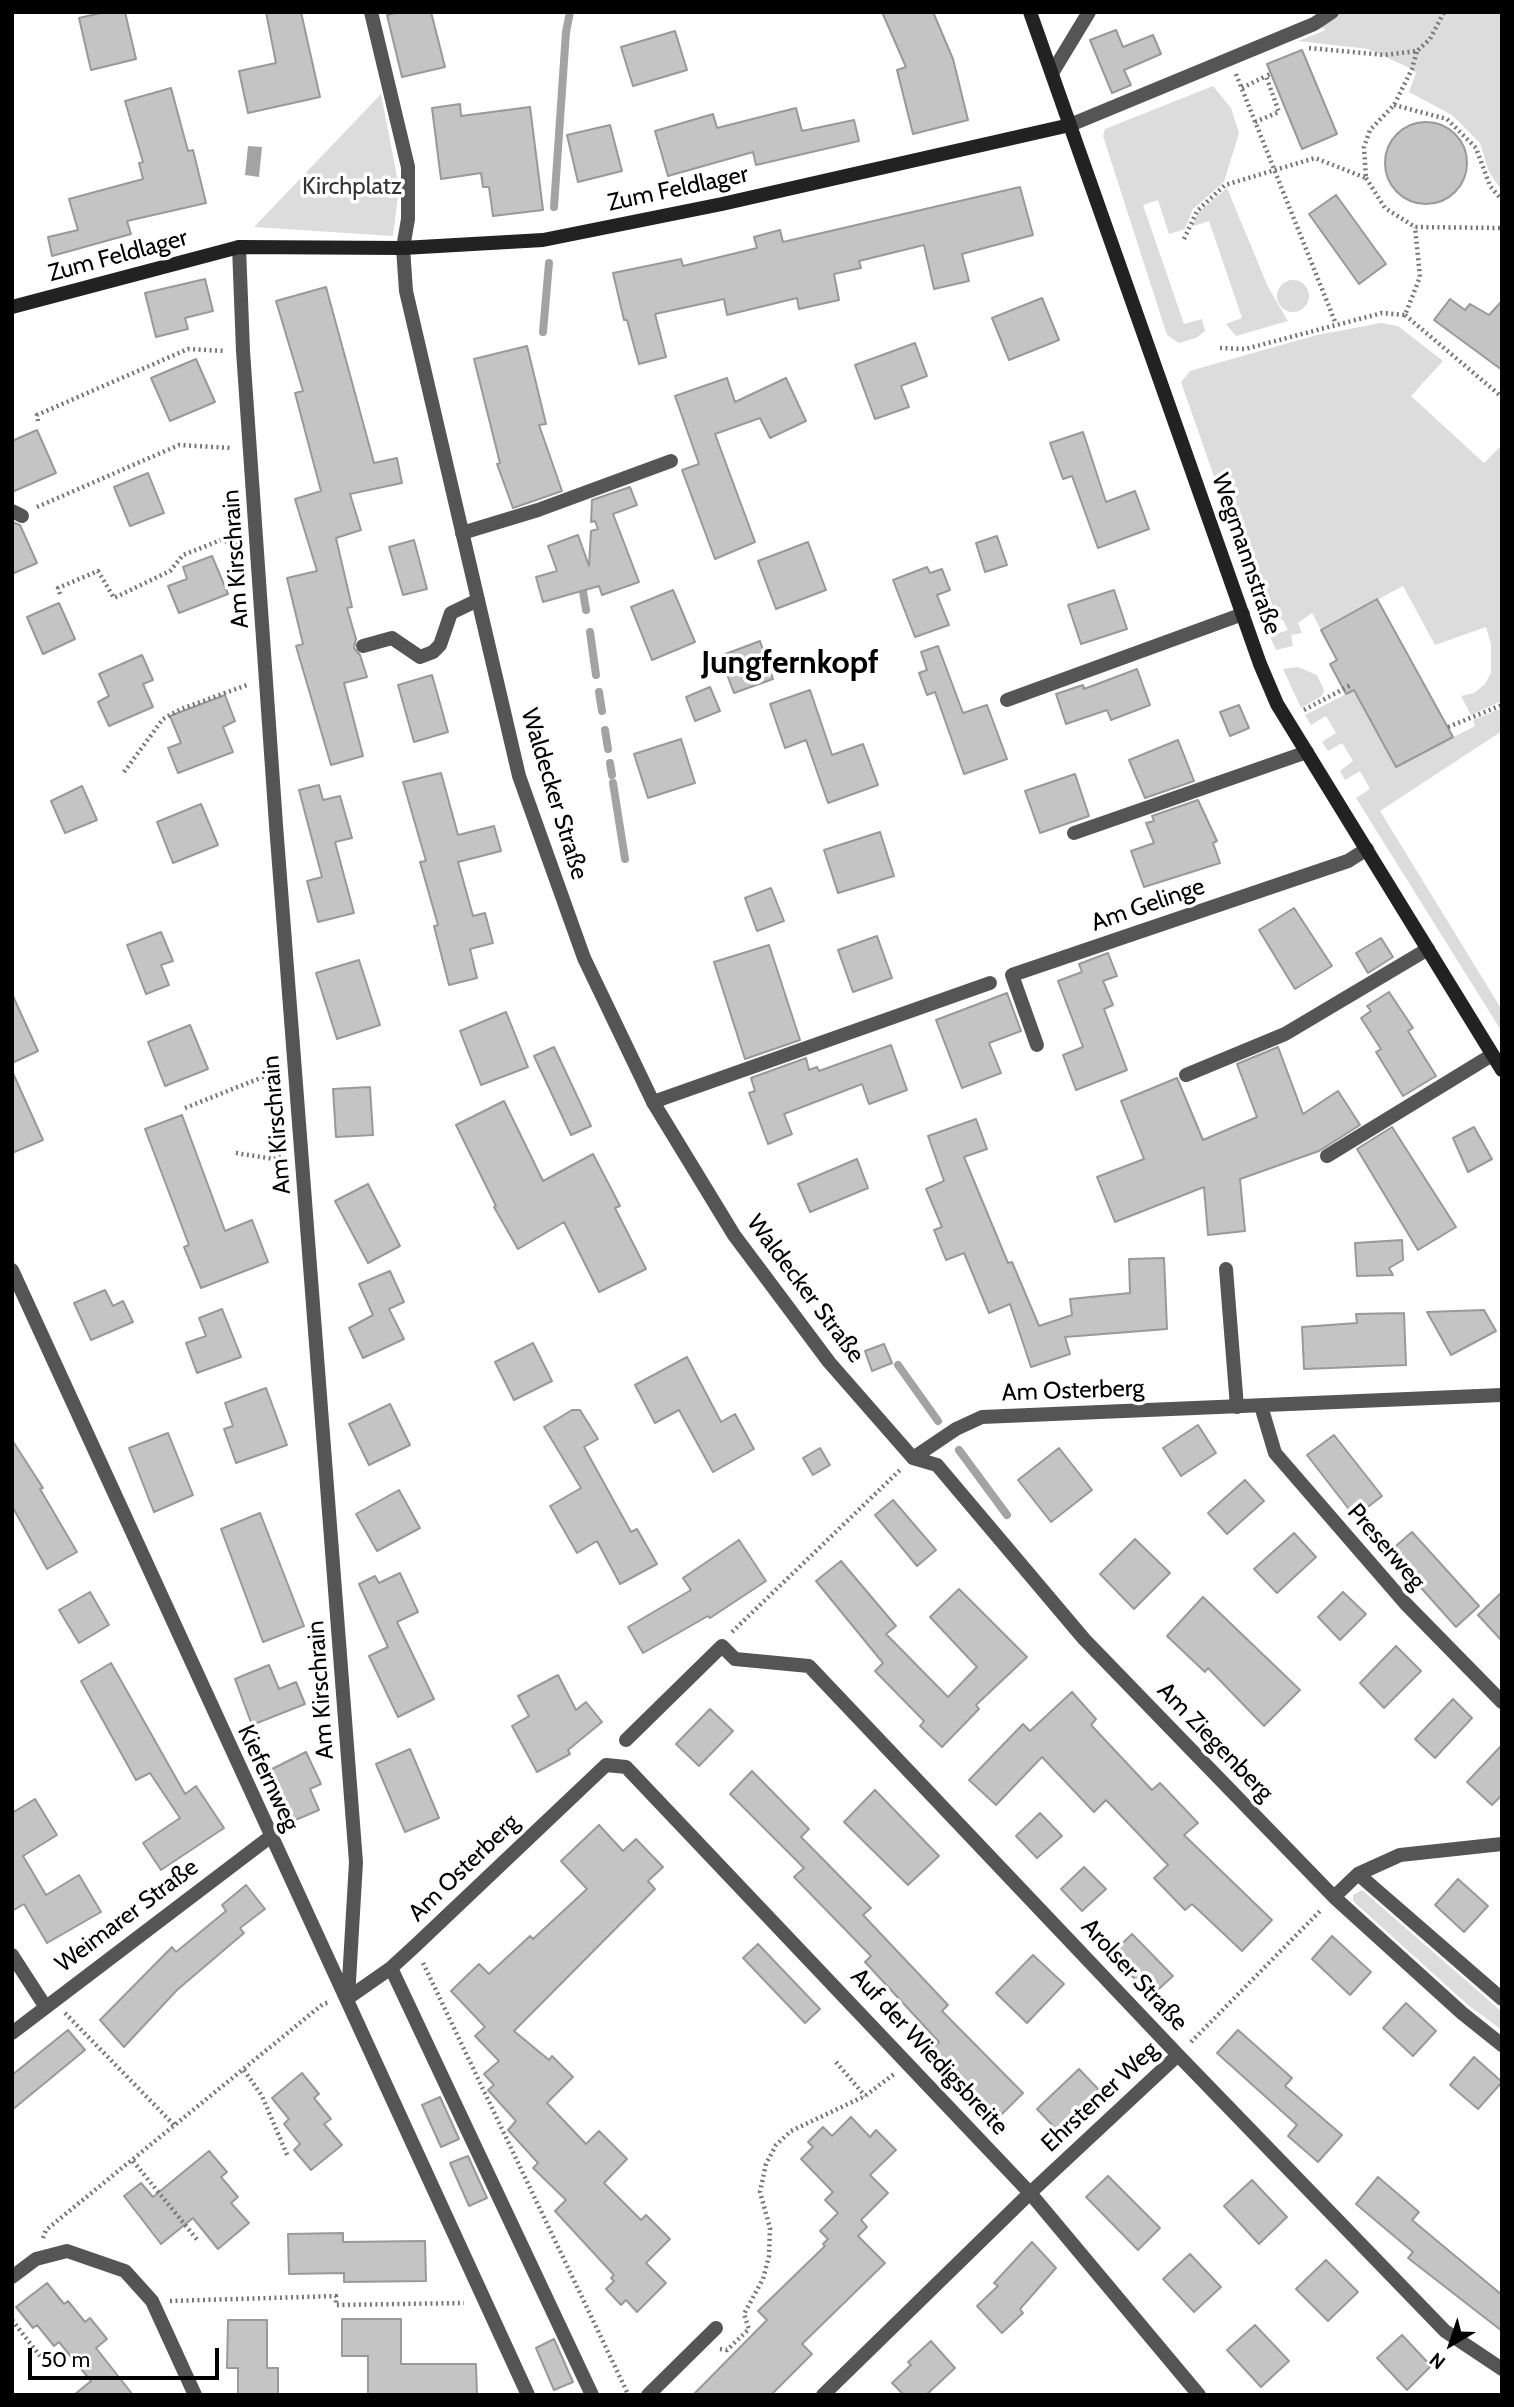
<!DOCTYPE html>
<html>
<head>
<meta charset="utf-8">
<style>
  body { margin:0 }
  #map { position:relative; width:1514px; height:2407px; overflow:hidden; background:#fff; font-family:Cabin,sans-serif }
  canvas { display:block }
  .frame { position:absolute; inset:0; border:14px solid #000; pointer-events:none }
  .north { position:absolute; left:1416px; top:2309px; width:70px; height:70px; -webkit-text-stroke:5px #fff; paint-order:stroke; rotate:219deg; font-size:19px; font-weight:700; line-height:28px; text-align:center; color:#000 }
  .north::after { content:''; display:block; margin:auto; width:24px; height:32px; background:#000; clip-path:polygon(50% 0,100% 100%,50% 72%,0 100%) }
  .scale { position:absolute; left:28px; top:2348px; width:191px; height:32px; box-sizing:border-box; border:4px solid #000; border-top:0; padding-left:9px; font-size:21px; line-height:24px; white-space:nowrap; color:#000; -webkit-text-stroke:5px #fff; paint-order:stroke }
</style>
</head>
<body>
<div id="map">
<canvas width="1514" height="2407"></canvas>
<div class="frame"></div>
<div class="north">N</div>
<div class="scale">50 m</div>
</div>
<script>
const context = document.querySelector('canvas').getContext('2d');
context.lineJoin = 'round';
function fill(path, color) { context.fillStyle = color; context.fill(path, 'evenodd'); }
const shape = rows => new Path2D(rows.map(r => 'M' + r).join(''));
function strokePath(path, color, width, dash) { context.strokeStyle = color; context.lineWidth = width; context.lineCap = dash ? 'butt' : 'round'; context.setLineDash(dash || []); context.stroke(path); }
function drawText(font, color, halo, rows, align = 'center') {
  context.font = font + ' Cabin,sans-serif'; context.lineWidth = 7; context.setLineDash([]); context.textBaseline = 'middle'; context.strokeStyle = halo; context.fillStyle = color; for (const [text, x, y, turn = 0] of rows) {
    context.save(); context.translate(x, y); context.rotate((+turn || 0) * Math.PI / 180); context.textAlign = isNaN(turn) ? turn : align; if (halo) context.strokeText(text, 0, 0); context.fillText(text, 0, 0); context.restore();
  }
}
fill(shape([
  [1332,12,1502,12,1502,191,1489,172,1480,143,1452,115,1409,92,1416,73,1412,69,1368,49,1298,41,1326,30,1314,24],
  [1213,86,1231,108,1239,133,1224,182,1193,209,1185,229,1169,234,1158,200,1143,205,1184,324,1202,319,1205,331,1196,338,1179,343,1167,335,1103,136,1105,129],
  [381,94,399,187,393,236,254,227],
  [1227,188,1268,287,1288,321,1236,336,1226,324,1242,318,1209,221,1191,227,1199,212],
  '1277 296a16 16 0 1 1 32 0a16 16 0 1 1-32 0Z',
  [1381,323,1398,326,1443,361,1411,396,1484,463,1502,445,1502,701,1471,715,1461,696,1474,693,1485,684,1491,673,1491,644,1486,627,1435,645,1403,586,1321,630,1312,613,1298,623,1302,633,1291,635,1293,646,1276,650,1270,636,1288,630,1283,620,1278,618,1265,623,1181,382,1190,371,1235,358,1317,335],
  [1298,667,1317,675,1324,690,1322,696,1301,708,1283,669],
  [1354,690,1396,767,1475,726,1473,720,1502,708,1502,731,1380,811,1502,1010,1502,1032,1356,798,1370,789,1360,771,1345,780,1340,771,1353,761,1342,743,1328,751,1322,742,1336,733,1326,716,1311,725,1305,715],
  [1362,1890,1502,2012,1502,2030,1468,2005,1353,1901,1353,1895]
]), '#dcdcdc');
fill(shape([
  [248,146,262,147,259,177,245,175]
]), '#a3a3a3');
strokePath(shape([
  [554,207,566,32,570,12],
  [543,332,549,263],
  [583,591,586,610],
  [590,632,596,675],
  [599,692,602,711],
  [605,730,608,749],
  [610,763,612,775],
  [613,783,625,859],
  [898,1365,938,1421],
  [959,1450,1007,1515]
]), '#a3a3a3', 8);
const building = shape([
  [105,12,125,12,136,59,91,70,79,18,105,12],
  [266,12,301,12,320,97,248,113,239,71,276,63,266,12],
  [400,12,431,12,445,67,402,77,387,15,400,12],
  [882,12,933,12,953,59,968,120,913,134,897,70,906,67,882,12],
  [1116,30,1123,47,1153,35,1161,54,1124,70,1131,85,1112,93,1090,40,1116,30],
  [675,31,687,70,633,86,621,47,675,31],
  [1302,50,1337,134,1302,149,1267,64,1302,50],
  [171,88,188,151,193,150,206,203,127,221,131,234,52,256,48,237,78,230,69,199,143,179,139,163,143,162,125,101,171,88],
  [460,104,461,116,530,107,543,210,493,216,489,187,483,187,481,173,441,179,432,108,460,104],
  [796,108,802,131,854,120,859,141,756,165,753,152,668,176,655,131,713,114,717,128,796,108],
  '1385 163a41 41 0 1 1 82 0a41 41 0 1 1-82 0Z',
  [610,125,622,171,578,182,567,135,610,125],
  [1020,187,1033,235,962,254,969,281,934,289,924,245,859,261,861,268,834,274,839,300,799,309,797,298,727,315,724,299,655,314,666,357,639,364,627,320,624,320,613,273,681,259,683,266,757,248,754,237,780,230,783,242,1020,187],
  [1336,195,1386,264,1359,284,1309,214,1336,195],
  [205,279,213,311,185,318,188,329,156,337,145,293,205,279],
  [326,287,374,463,397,458,402,483,350,494,361,530,336,538,352,607,347,608,356,639,354,648,360,655,367,677,344,683,363,756,331,765,296,646,303,644,287,578,317,571,295,499,321,491,295,393,303,391,276,301,326,287],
  [1042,298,1059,340,1009,360,992,318,1042,298],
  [1450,299,1465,310,1470,304,1489,315,1502,301,1502,370,1434,320,1450,299],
  [915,343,927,376,901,386,909,407,875,419,855,365,915,343],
  [527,346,546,424,539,425,562,491,513,508,497,464,500,463,474,359,527,346],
  [196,359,215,402,170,421,151,378,196,359],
  [727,378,735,402,786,378,806,421,770,438,760,418,715,434,755,542,715,559,682,470,699,464,675,396,727,378],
  [37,430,56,473,12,492,12,441,37,430],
  [1083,432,1106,502,1135,491,1149,529,1098,548,1072,476,1063,479,1050,443,1083,432],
  [148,473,164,513,130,526,114,487,148,473],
  [630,487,637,505,613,514,639,582,602,595,599,586,543,602,536,577,557,571,548,546,578,535,589,566,591,531,598,529,595,521,591,522,592,500,630,487],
  [12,522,20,525,37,563,12,574,12,522],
  [997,536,1007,565,985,572,976,543,997,536],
  [414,540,427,589,403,595,389,547,414,540],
  [808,542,826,590,776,609,758,561,808,542],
  [212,556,228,594,179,613,168,586,187,579,183,567,212,556],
  [927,567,930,573,942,569,950,590,937,595,949,625,915,637,893,580,927,567],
  [673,590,695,642,652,660,631,607,673,590],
  [1114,590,1127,629,1081,644,1068,605,1114,590],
  [1377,599,1453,737,1396,767,1354,690,1346,694,1330,664,1337,660,1321,630,1377,599],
  [59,603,75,639,43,654,27,617,59,603],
  [760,641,773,679,734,693,720,656,760,641],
  [938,646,963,713,987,705,1007,759,964,774,935,692,927,695,919,673,927,670,921,652,938,646],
  [142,655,153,680,143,684,153,707,109,726,98,702,109,696,99,674,142,655],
  [1137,669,1150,705,1111,720,1107,710,1066,724,1056,694,1083,685,1084,689,1137,669],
  [432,675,448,732,414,742,398,685,432,675],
  [710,687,720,711,695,721,686,697,710,687],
  [810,690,832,755,863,744,878,785,828,803,806,740,785,748,770,704,810,690],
  [225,695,235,721,223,727,233,752,178,773,168,748,181,743,170,716,225,695],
  [1239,705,1249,728,1230,736,1220,712,1239,705],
  [681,739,695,783,648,798,634,754,681,739],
  [1178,740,1194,781,1145,798,1129,760,1178,740],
  [441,773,458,835,494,826,501,851,458,862,473,916,485,913,493,943,470,949,477,978,449,985,434,926,438,925,420,862,426,861,403,782,441,773],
  [1075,774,1089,816,1040,833,1025,791,1075,774],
  [319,785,323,800,340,796,352,838,335,842,354,913,318,922,307,881,322,877,299,790,319,785],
  [82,786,97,820,65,833,51,801,82,786],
  [1198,800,1217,841,1213,843,1220,863,1144,887,1131,851,1154,843,1146,823,1154,821,1152,816,1198,800],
  [201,804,218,845,173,863,157,822,201,804],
  [880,832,894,876,838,893,824,850,880,832],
  [771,888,784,921,757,931,745,898,771,888],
  [1294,908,1332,966,1295,989,1259,930,1294,908],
  [161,932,173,961,161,965,169,985,146,994,127,945,161,932],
  [877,936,892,978,853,992,838,950,877,936],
  [1381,938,1393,957,1368,973,1356,953,1381,938],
  [769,945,800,1040,745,1059,714,962,769,945],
  [1108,953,1117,976,1103,981,1113,1005,1104,1009,1127,1070,1076,1090,1063,1055,1083,1047,1058,981,1082,972,1079,964,1108,953],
  [359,960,380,1025,337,1039,316,973,359,960],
  [1389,992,1413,1028,1408,1031,1436,1076,1403,1096,1376,1052,1381,1049,1361,1018,1371,1011,1367,1006,1389,992],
  [1007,993,1021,1031,989,1043,1001,1073,962,1088,936,1020,1007,993],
  [12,994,38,1051,12,1063,12,994],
  [506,1012,528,1067,481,1085,460,1031,506,1012],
  [190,1025,208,1069,165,1086,148,1042,190,1025],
  [891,1045,907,1090,869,1104,862,1084,784,1114,792,1134,768,1144,749,1093,755,1091,751,1078,806,1058,809,1070,817,1067,819,1071,891,1045],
  [554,1047,591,1126,571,1135,534,1056,554,1047],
  [1278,1047,1303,1114,1338,1091,1360,1125,1319,1151,1240,1179,1245,1231,1208,1235,1204,1187,1115,1222,1097,1177,1144,1159,1121,1101,1177,1078,1203,1140,1257,1117,1237,1064,1278,1047],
  [12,1071,43,1140,12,1153,12,1071],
  [370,1087,373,1135,336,1137,333,1089,370,1087],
  [504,1101,543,1181,593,1154,620,1206,615,1208,646,1269,599,1292,564,1222,518,1249,494,1207,496,1206,456,1125,504,1101],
  [182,1115,225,1231,252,1220,268,1262,201,1288,184,1247,189,1245,145,1129,182,1115],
  [976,1119,987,1149,964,1157,1008,1263,1012,1262,1039,1326,1072,1315,1070,1299,1130,1293,1129,1259,1164,1258,1167,1329,1065,1337,1070,1354,1031,1367,1010,1304,989,1313,964,1253,946,1260,934,1230,942,1227,926,1189,944,1181,928,1136,976,1119],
  [1392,1127,1456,1227,1418,1250,1357,1149,1392,1127],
  [1474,1127,1492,1159,1468,1172,1453,1138,1474,1127],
  [857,1159,868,1188,810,1212,798,1184,857,1159],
  [368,1184,400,1246,368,1263,335,1201,368,1184],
  [1402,1240,1403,1260,1389,1268,1393,1275,1357,1276,1355,1243,1402,1240],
  [390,1271,404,1302,389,1309,404,1339,363,1358,349,1328,373,1315,359,1284,390,1271],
  [105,1290,113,1306,123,1301,133,1322,91,1340,74,1303,105,1290],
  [222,1309,241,1357,197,1373,186,1343,206,1336,199,1318,222,1309],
  [1484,1310,1496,1331,1451,1355,1427,1312,1484,1310],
  [1404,1313,1406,1365,1304,1369,1302,1327,1357,1323,1356,1314,1404,1313],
  [533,1343,552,1381,514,1400,495,1362,533,1343],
  [884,1344,892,1363,872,1371,865,1351,884,1344],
  [687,1357,721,1422,735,1414,754,1449,713,1472,679,1410,655,1423,635,1385,687,1357],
  [266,1388,287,1445,236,1463,224,1429,233,1426,225,1403,266,1388],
  [390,1404,410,1445,369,1465,349,1424,390,1404],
  [572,1410,580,1410,598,1439,584,1447,631,1532,637,1529,657,1564,620,1584,597,1541,577,1553,550,1506,581,1488,544,1427,572,1410],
  [1198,1425,1216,1453,1181,1476,1163,1448,1198,1425],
  [168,1433,193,1495,154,1512,129,1448,168,1433],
  [1334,1435,1382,1496,1355,1517,1307,1455,1334,1435],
  [12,1440,43,1488,40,1489,77,1552,47,1569,12,1506,12,1440],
  [820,1448,830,1465,813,1475,803,1458,820,1448],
  [1059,1448,1092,1490,1051,1522,1018,1480,1059,1448],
  [1245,1480,1264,1501,1227,1534,1208,1513,1245,1480],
  [399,1490,420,1528,377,1551,356,1514,399,1490],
  [893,1500,936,1550,917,1566,875,1515,893,1500],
  [260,1513,304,1626,263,1642,221,1529,260,1513],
  [1412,1532,1479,1606,1456,1627,1389,1552,1412,1532],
  [1294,1533,1316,1557,1277,1593,1254,1569,1294,1533],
  [1135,1539,1170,1573,1134,1609,1100,1574,1135,1539],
  [739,1540,766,1581,710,1618,708,1616,643,1653,628,1627,691,1590,683,1578,739,1540],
  [841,1561,896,1626,886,1634,948,1697,977,1667,930,1617,959,1589,1027,1657,976,1705,979,1709,942,1747,920,1726,924,1721,875,1671,883,1663,816,1581,841,1561],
  [400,1573,418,1612,397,1622,434,1699,398,1717,369,1656,388,1647,359,1584,375,1576,379,1583,400,1573],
  [90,1592,109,1625,79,1643,59,1610,90,1592],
  [1343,1592,1366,1614,1340,1640,1318,1617,1343,1592],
  [1502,1592,1502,1641,1478,1615,1502,1592],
  [1203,1597,1300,1690,1264,1726,1208,1668,1205,1672,1167,1636,1203,1597],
  [1396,1646,1421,1671,1384,1708,1360,1683,1396,1646],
  [111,1663,185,1794,196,1786,224,1828,161,1870,143,1843,180,1818,150,1773,136,1780,81,1681,111,1663],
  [269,1665,279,1689,296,1682,305,1704,252,1725,235,1679,269,1665],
  [558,1675,576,1710,586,1702,602,1722,568,1750,570,1754,537,1772,512,1726,529,1716,518,1696,558,1675],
  [1072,1692,1096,1719,1091,1725,1152,1790,1160,1783,1198,1823,1184,1835,1272,1920,1242,1951,1192,1904,1185,1910,1154,1878,1168,1865,1106,1800,1094,1812,1042,1757,996,1805,969,1780,1023,1724,1030,1731,1072,1692],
  [1453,1699,1472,1718,1435,1758,1415,1739,1453,1699],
  [710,1709,733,1731,699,1766,676,1744,710,1709],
  [1502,1745,1502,1795,1492,1805,1467,1782,1502,1745],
  [410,1749,439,1818,405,1832,376,1764,410,1749],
  [306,1752,321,1784,310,1789,319,1810,293,1821,270,1770,306,1752],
  [752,1771,809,1829,801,1837,871,1908,863,1915,948,2005,942,2011,1023,2093,998,2118,932,2049,939,2042,865,1962,871,1956,794,1877,804,1868,730,1794,752,1771],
  [875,1790,939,1856,908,1885,844,1822,875,1790],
  [35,1799,57,1835,23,1856,46,1895,79,1875,101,1912,47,1943,24,1904,12,1911,12,1813,35,1799],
  [1040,1813,1062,1836,1037,1858,1016,1836,1040,1813],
  [599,1825,623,1851,636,1839,663,1867,648,1881,655,1889,514,2031,549,2060,552,2056,573,2077,547,2103,586,2144,599,2131,627,2159,604,2183,641,2220,646,2215,670,2239,646,2263,666,2283,637,2312,626,2300,621,2305,606,2289,614,2281,611,2278,614,2275,555,2211,566,2200,533,2168,538,2163,508,2130,516,2121,488,2090,494,2085,484,2074,499,2061,475,2036,485,2027,451,1991,479,1964,489,1974,530,1936,533,1939,587,1889,561,1861,599,1825],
  [1084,1867,1106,1889,1082,1911,1061,1889,1084,1867],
  [1458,1879,1488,1906,1464,1932,1435,1905,1458,1879],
  [246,1885,265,1909,240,1928,244,1933,177,1990,124,2047,100,2020,172,1947,176,1952,226,1911,222,1905,246,1885],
  [1132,1934,1173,1976,1151,1996,1111,1954,1132,1934],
  [1332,1936,1371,1972,1350,1995,1312,1959,1332,1936],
  [758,1944,820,2009,805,2023,743,1958,758,1944],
  [1033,1955,1064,1984,1027,2023,996,1993,1033,1955],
  [1406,2003,1436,2031,1413,2056,1383,2028,1406,2003],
  [68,2030,85,2050,12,2110,12,2075,68,2030],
  [1238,2030,1292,2078,1285,2086,1342,2135,1318,2162,1288,2136,1297,2125,1217,2053,1238,2030],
  [1474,2057,1502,2082,1478,2109,1450,2085,1474,2057],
  [1079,2069,1100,2091,1058,2131,1037,2109,1079,2069],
  [302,2073,319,2094,314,2098,331,2119,324,2124,342,2145,311,2170,294,2150,300,2144,284,2124,289,2119,272,2098,302,2073],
  [440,2097,459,2139,441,2147,422,2105,440,2097],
  [851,2117,870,2137,876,2130,896,2150,870,2175,888,2193,861,2220,867,2227,858,2236,885,2263,802,2344,812,2354,771,2395,693,2395,767,2320,758,2311,825,2246,823,2244,828,2239,820,2231,838,2213,825,2200,833,2192,801,2159,813,2147,808,2142,823,2127,832,2136,851,2117],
  [209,2151,227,2172,221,2177,238,2197,231,2203,249,2223,218,2249,193,2218,161,2244,124,2196,141,2183,153,2197,209,2151],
  [468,2156,487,2198,469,2206,450,2163,468,2156],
  [1108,2176,1160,2228,1138,2250,1086,2197,1108,2176],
  [1378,2177,1419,2212,1412,2220,1502,2295,1502,2331,1408,2258,1413,2252,1356,2204,1378,2177],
  [1252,2180,1287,2217,1259,2244,1224,2206,1252,2180],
  [343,2233,343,2242,425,2241,426,2281,344,2282,344,2273,289,2274,288,2234,343,2233],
  [1032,2242,1056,2268,1020,2309,1023,2313,1002,2333,977,2306,998,2286,994,2283,1032,2242],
  [1190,2254,1221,2287,1194,2312,1163,2279,1190,2254],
  [1326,2260,1358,2292,1328,2321,1296,2289,1326,2260],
  [47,2283,64,2304,68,2301,85,2322,90,2318,107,2339,96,2348,133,2395,74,2395,91,2381,59,2342,54,2346,37,2325,33,2328,16,2307,47,2283],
  [342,2319,401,2319,401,2364,476,2364,477,2395,368,2395,368,2356,342,2356,342,2319],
  [228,2320,267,2320,267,2368,278,2368,278,2395,238,2395,238,2368,227,2368,228,2320],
  [1255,2325,1289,2361,1261,2387,1227,2350,1255,2325],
  [1402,2335,1431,2366,1407,2390,1377,2358,1402,2335],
  [554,2339,573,2382,554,2390,536,2348,554,2339],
  [931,2341,955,2368,926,2395,904,2395,892,2383,911,2365,908,2362,931,2341]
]);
fill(building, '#c4c4c4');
strokePath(building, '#999', 2);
strokePath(shape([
  [1309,48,1384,55,1417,51,1430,39,1444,12],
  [1236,74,1336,324],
  [1242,88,1266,76],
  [1394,105,1447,119,1476,148,1490,186,1502,200],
  [1255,122,1279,112,1266,76,1270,74],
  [1366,178,1385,208,1415,227,1502,228],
  [1184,239,1197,211,1225,185,1315,158,1366,178,1364,147,1370,130,1394,105,1412,69,1417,51],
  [1405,315,1502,397],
  [1220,348,1245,349,1382,313,1405,315,1420,277,1415,227],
  [38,421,37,415,188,349,226,351],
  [37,507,179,445,232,448],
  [60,594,58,588,98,571,114,598,170,571,183,555,221,540,239,545],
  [1304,710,1351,685],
  [1448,727,1502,705],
  [124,772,163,719,181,709,247,685],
  [185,1108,278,1071],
  [236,1153,274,1159,283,1156],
  [732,1632,900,1470],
  [423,1963,628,2394],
  [65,2013,176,2127],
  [1191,2042,1322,1909],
  [836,2062,865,2096],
  [244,2070,262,2096,288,2157],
  [133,2161,199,2242],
  [43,2238,46,2230,323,2004,330,2002],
  [170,2301,336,2296,336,2305,464,2303],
  [12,2320,40,2356],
  [720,2349,727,2350,749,2329,744,2314,763,2279,769,2256,770,2228,760,2192,766,2164,776,2145,791,2131,865,2096,894,2074]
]), '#777', 4.5, [2, 3.5]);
strokePath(shape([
  [12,511,22,516],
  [462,533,538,510,671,461],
  [363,646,392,638,420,657,433,652,440,645,451,613,478,600],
  [1007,700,1243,614],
  [1074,833,1307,752],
  [1037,1045,1012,975,1348,861,1367,849],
  [1186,1075,1285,1034,1428,949],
  [653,1102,990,983],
  [1327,1156,1492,1055],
  [1226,1269,1237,1407]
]), '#555', 14);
strokePath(shape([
  [371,12,408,167,408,219,403,248,406,291,519,776,584,958,653,1102,734,1235,829,1362,913,1458],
  [1052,73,1089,12],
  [1070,125,1314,24,1332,12],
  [239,247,243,351,276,825,356,1862,348,1998],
  [12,1270,528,2395],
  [1261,1406,1275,1453,1405,1603,1502,1702],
  [913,1458,937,1465,1084,1639,1334,1897,1462,2013,1502,2045],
  [913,1458,956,1429,982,1417,1502,1395],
  [626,1740,722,1646,735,1659,809,1666,1178,2055,1445,2331,1502,2369],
  [1358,1874,1502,1999],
  [1334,1897,1358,1874,1400,1855,1502,1844],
  [12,1955,45,2006],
  [391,1968,592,2395],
  [348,1998,391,1968,415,1946,606,1765,626,1767,1030,2193,1199,2395],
  [12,2033,270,1837],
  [12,2277,36,2259,67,2251,125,2271,152,2301,195,2395],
  [648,2395,716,2328],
  [823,2395,1030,2193,1178,2055]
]), '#555', 14);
strokePath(shape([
  [1030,12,1260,664,1277,704,1502,1070],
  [12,307,239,247,403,248,543,240,722,204,1070,125]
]), '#222', 14);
drawText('24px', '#333', '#fff', [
  ["Kirchplatz",352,187]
]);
drawText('24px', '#000', '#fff', [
  ["Zum Feldlager",678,189,-12],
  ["Zum Feldlager",118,256,-15],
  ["Wegmannstraße",1246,554,71],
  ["Am Kirschrain",236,559,-94],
  ["Waldecker Straße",554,794,73],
  ["Am Gelinge",1148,905,-19],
  ["Am Kirschrain",277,1125,-95],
  ["Waldecker Straße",805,1289,53],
  ["Am Osterberg",1073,1391,-2],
  ["Preserweg",1386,1547,49],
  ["Am Kirschrain",321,1690,-94],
  ["Am Ziegenberg",1215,1742,46],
  ["Kiefernweg",268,1778,65],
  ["Am Osterberg",464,1868,-44],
  ["Weimarer Straße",127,1916,-37],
  ["Arolser Straße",1134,1975,47],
  ["Auf der Wiedigsbreite",929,2052,47],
  ["Ehrstener Weg",1100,2097,-43]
]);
drawText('bold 32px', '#000', '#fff', [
  ["Jungfernkopf",790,664]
]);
</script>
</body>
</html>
